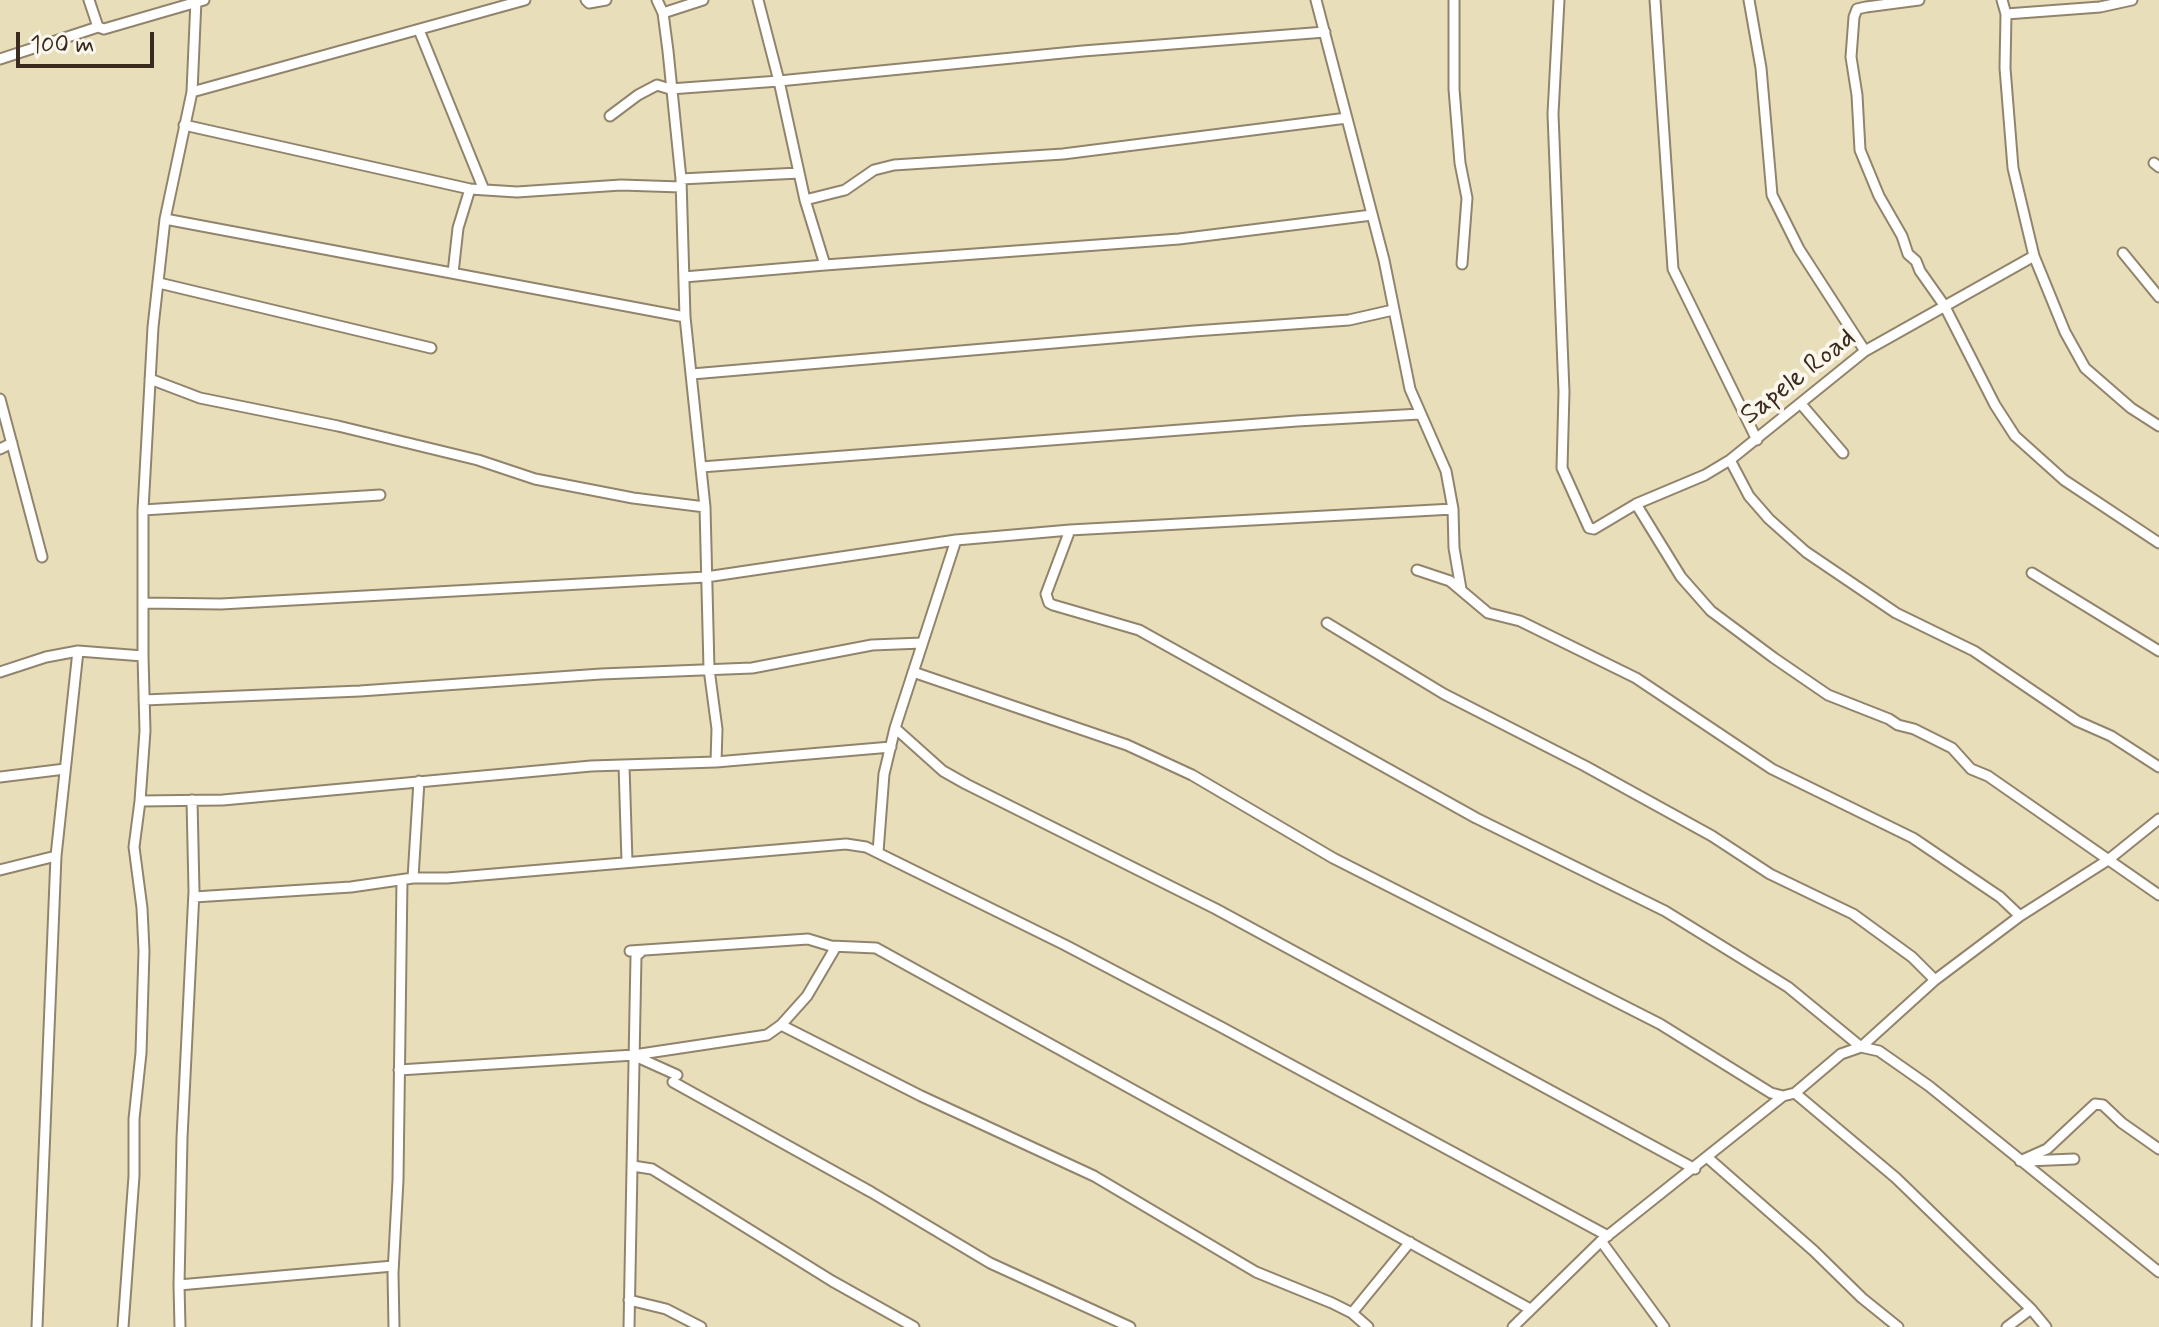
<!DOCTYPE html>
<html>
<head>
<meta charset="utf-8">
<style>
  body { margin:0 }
  #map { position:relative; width:2159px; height:1327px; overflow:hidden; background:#e8dfba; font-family:Mynerve,sans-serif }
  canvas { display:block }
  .scale { position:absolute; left:16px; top:32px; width:138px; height:36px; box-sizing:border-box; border:4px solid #3b2a1e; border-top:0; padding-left:10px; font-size:24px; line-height:28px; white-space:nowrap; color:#3b2a1e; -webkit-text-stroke:6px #fbf7ec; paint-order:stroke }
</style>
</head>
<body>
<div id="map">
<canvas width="2159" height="1327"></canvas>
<div class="scale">100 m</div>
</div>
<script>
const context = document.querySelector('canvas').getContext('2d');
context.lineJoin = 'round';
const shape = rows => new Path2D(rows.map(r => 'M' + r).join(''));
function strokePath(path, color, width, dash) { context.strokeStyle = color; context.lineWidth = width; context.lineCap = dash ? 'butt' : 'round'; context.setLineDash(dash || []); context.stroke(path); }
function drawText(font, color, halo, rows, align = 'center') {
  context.font = font + ' Mynerve,sans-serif'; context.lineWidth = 8; context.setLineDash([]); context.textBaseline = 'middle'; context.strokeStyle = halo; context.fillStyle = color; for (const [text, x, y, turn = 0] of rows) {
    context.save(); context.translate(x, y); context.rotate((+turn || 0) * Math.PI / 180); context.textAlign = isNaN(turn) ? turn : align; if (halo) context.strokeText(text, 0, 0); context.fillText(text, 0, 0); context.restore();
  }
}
const minor = shape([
  [89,0,98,27],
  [586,0,589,3,606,0],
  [657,0,663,13,668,51,681,179,685,317,705,507,709,669,717,729,716,762,891,747],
  [758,0,779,81,1083,51,1325,32],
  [1316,0,1384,260,1410,389,1446,471,1453,509,1454,548,1461,589],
  [1454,0,1454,89,1460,163,1467,198,1462,264],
  [1559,0,1553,114,1564,392,1562,468,1589,528,1594,529,1636,504,1705,475,1730,460,1865,351,2034,256],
  [1655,0,1673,269,1757,440],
  [1749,0,1761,68,1772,195,1799,249,1865,351],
  [1919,0,1866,7,1857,9,1854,17,1851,57,1857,95,1860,150,1879,196,1902,236,1908,254,1916,261,1920,271,1944,305,1995,405,2015,436,2064,480,2159,543],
  [2002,0,2006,14,2005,68,2013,168,2034,256,2065,332,2085,368,2131,408,2159,426],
  [663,13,703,0],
  [2006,14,2100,7,2132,0],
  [419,30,484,190],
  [0,59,98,27,104,29,204,0],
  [192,92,525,0],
  [610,116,638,95,657,85,670,89,779,81,805,200,825,265,1179,239,1372,215],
  [184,125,470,189,517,192,621,185,681,187],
  [2154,163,2159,167],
  [681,179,799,173],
  [805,200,845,190,874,170,894,165,1063,154,1347,118],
  [165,219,685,317],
  [2123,253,2159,297],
  [453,273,458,228,470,189],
  [684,277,825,265],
  [159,283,431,348],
  [692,374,1194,331,1349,320,1393,310],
  [150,379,200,398,338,426,478,460,535,479,633,498,705,507],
  [0,399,42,557],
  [1801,404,1843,453],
  [0,449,12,443],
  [1730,460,1749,496,1769,519,1806,552,1896,613,1974,651,2077,721,2111,736,2159,767],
  [701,467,1297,421,1420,414],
  [1636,504,1681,577,1711,611,1774,658,1828,695,1889,719,1898,725,1914,729,1952,748,1971,769,1988,776,2159,895],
  [143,510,380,495],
  [1070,530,1046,594,1049,603,1053,605,1139,630,1476,818,1665,911,1788,987,1861,1047,1879,1051,1929,1086,2159,1272],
  [1417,570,1450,581,1488,613,1520,621,1636,678,1772,769,1913,838,2000,897,2020,916],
  [2032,573,2159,651],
  [143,603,221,604,706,577,956,540,1070,530,1453,509],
  [1327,623,1444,694,1585,766,1712,836,1770,874,1853,914,1912,957,1935,980],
  [143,656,145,731,140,801,223,800,591,766,716,762],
  [0,672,46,657,78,651],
  [913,672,1127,745,1192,775,1333,858,1660,1024,1771,1093,1783,1096,1795,1093,1896,1178,2031,1309,2046,1327],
  [144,700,360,691,601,674,752,668,872,645,922,643],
  [895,728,943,771,966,784,1216,909,1695,1169],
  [624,765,627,862],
  [0,777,65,769],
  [192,800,194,891,182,1138,179,1285,393,1266],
  [878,852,884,774,895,728,956,540],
  [0,870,56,856],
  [413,878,419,781],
  [194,897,351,887,413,878,447,878,846,844,866,847,1065,945,1221,1027,1608,1236],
  [630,951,808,939,831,946,876,948,1530,1309],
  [781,1025,921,1096,1094,1176,1256,1272,1332,1303,1352,1313,1368,1327],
  [637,1057,677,1075],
  [399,1070,634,1055,767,1035,781,1025,807,996,834,950,831,946],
  [673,1082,871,1192,990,1263,1130,1327],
  [1795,1093,1841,1054,1861,1047,1935,980,2020,916,2108,860,2159,819],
  [1708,1158,1814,1251,1862,1298,1898,1327],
  [2020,1161,2047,1149,2095,1104,2103,1105,2122,1123,2159,1149],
  [2027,1161,2074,1159],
  [633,1166,652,1169,832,1281,914,1327],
  [1601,1241,1664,1327],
  [179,1285,180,1327],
  [629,1300,666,1309,701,1327],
  [1352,1313,1410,1242],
  [37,1327,56,856,78,651,143,656,143,510,153,327,165,219,192,92,196,0],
  [123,1327,134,1176,134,1119,141,1053,144,951,142,908,134,847,140,801],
  [394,1327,393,1273,398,1180,402,880],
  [629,1327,636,956,642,951],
  [1513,1327,1601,1241,1783,1096],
  [2007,1327,2031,1309]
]);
strokePath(minor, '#92846c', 13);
strokePath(minor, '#fff', 9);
drawText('28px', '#3b2a1e', '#fbf7ec', [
  ["Sapele Road",1799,378,-38]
]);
</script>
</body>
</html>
